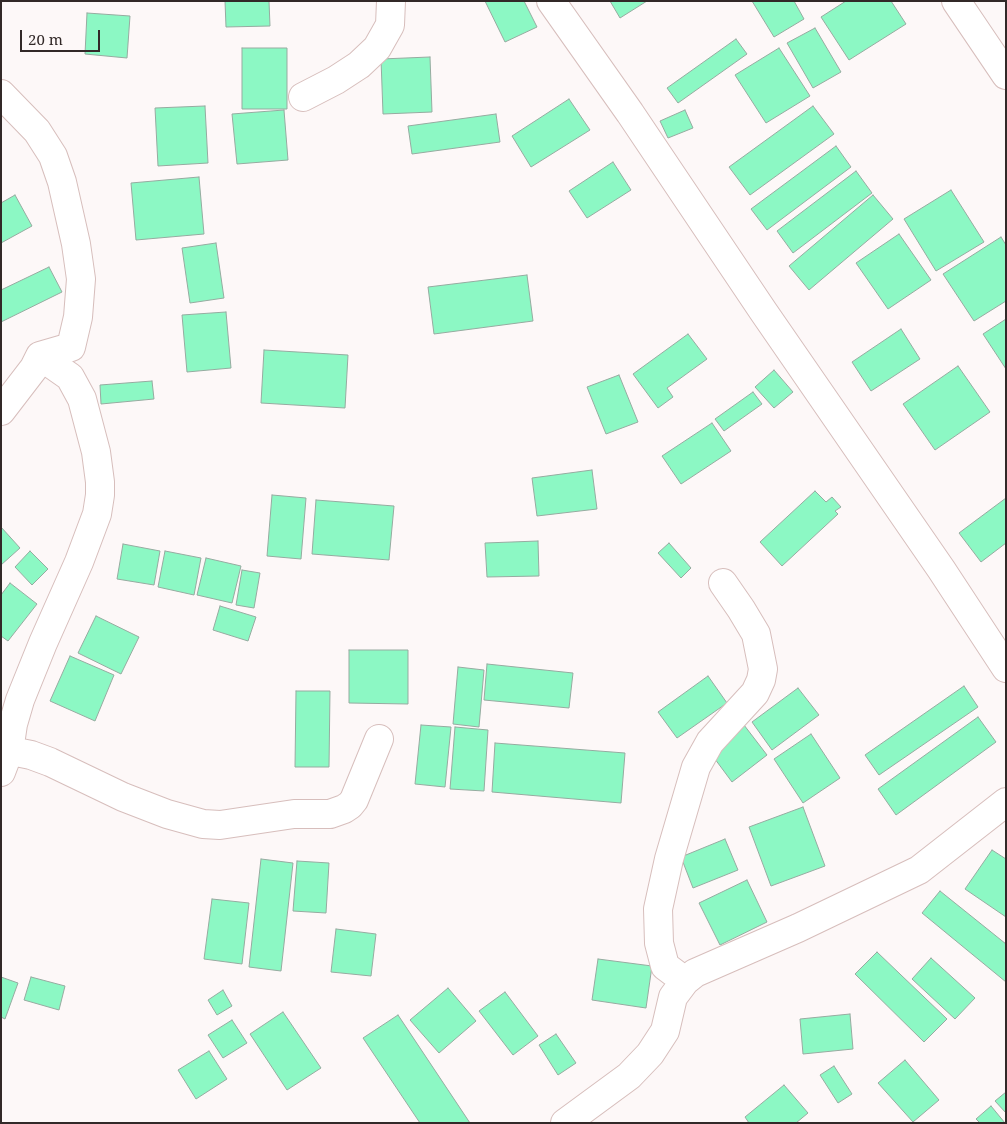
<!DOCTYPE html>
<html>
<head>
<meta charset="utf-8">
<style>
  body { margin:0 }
  #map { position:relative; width:1007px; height:1124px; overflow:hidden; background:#fdf8f8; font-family:"Noto Serif",serif }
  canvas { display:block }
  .frame { position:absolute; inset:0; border:2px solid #322928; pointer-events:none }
  .scale { position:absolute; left:20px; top:30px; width:80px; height:22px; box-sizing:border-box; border:2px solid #322928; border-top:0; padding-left:6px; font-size:15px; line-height:18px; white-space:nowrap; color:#322928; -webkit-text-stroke:4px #fdf8f8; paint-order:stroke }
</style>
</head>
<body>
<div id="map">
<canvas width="1007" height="1124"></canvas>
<div class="frame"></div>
<div class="scale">20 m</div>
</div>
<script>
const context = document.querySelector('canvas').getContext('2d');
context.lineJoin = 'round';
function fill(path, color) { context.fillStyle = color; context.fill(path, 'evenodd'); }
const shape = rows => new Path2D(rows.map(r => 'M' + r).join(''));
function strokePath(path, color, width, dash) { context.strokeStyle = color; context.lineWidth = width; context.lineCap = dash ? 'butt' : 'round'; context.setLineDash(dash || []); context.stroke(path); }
const building = shape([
  [225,1,269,1,270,26,226,27,225,1],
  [485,1,524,1,537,27,505,42,485,1],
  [610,1,647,1,620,18,610,1],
  [752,1,794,1,804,19,774,37,752,1],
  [846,1,891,1,906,24,849,60,821,17,846,1],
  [87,13,130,16,127,58,85,54,87,13],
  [815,28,841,72,813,88,787,43,815,28],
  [736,39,747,54,678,103,667,88,736,39],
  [242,48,287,48,287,109,242,109,242,48],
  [779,48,810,96,766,123,735,75,779,48],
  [430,57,432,112,383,114,381,59,430,57],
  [569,99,590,130,531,167,512,136,569,99],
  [205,106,208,163,158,166,155,108,205,106],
  [813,106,834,134,750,195,729,167,813,106],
  [284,110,288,160,237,164,232,114,284,110],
  [685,110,693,128,668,138,660,121,685,110],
  [496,114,500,142,412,154,408,126,496,114],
  [836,146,851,167,767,230,751,209,836,146],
  [613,162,631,190,587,218,569,191,613,162],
  [856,171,872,193,793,253,777,231,856,171],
  [199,177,204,234,136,240,131,183,199,177],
  [951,190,984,242,936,271,904,219,951,190],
  [15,195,32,226,1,243,1,203,15,195],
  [873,195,893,219,809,290,789,266,873,195],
  [899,234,931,280,888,309,856,263,899,234],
  [1001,237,1006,245,1006,301,974,321,943,274,1001,237],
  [216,243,224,298,190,303,182,248,216,243],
  [49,267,62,292,1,322,1,290,49,267],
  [527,275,533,321,434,334,428,287,527,275],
  [226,312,231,368,187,372,182,315,226,312],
  [1006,319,1006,369,983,334,1006,319],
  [901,329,920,359,871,391,852,362,901,329],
  [688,334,707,359,667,388,673,397,658,408,633,374,688,334],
  [264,350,348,355,345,408,261,403,264,350],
  [958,366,990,412,935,450,903,404,958,366],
  [774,370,793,392,774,408,755,387,774,370],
  [619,375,638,422,606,434,587,387,619,375],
  [152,381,154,399,101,404,100,385,152,381],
  [753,392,762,404,724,431,715,419,753,392],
  [712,423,731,451,681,484,662,456,712,423],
  [592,470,597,509,537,516,532,478,592,470],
  [815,491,826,502,832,497,841,507,835,511,838,514,782,566,760,542,815,491],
  [272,495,306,498,301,559,267,556,272,495],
  [1006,498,1006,543,981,562,959,533,1006,498],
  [316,500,394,506,389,560,312,554,316,500],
  [1,527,20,548,1,565,1,527],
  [538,541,539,576,487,577,485,543,538,541],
  [669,543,691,568,681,578,658,553,669,543],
  [123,544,160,551,154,585,117,579,123,544],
  [30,551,48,569,32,585,15,567,30,551],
  [165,551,201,558,194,595,158,587,165,551],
  [206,558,241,566,232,603,197,595,206,558],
  [242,570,260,573,254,608,236,605,242,570],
  [10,583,37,604,8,641,1,636,1,595,10,583],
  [220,606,256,617,248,641,213,630,220,606],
  [96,616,139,637,121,674,78,653,96,616],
  [349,650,408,650,408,704,349,703,349,650],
  [70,656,114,675,95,721,50,701,70,656],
  [487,664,573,673,569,708,484,700,487,664],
  [458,667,484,670,479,727,453,724,458,667],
  [708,676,727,703,677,738,658,712,708,676],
  [964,686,978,707,879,775,865,755,964,686],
  [798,688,819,715,772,750,752,722,798,688],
  [296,691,330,691,329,767,295,767,296,691],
  [978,717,996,742,896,815,878,789,978,717],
  [421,725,451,727,445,787,415,784,421,725],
  [744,725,767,755,732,782,709,751,744,725],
  [455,727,488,730,484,791,450,789,455,727],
  [811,734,840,778,803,803,774,759,811,734],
  [495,743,625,753,621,803,492,792,495,743],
  [803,807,825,866,771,886,749,827,803,807],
  [725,839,738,870,693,888,681,857,725,839],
  [992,850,1006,859,1006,917,965,889,992,850],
  [261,859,293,863,281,971,249,967,261,859],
  [297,861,329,863,326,913,293,911,297,861],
  [747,880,767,922,720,945,699,903,747,880],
  [940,891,1006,944,1006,982,922,913,940,891],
  [212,899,249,903,242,964,204,959,212,899],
  [336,929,376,934,371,976,331,972,336,929],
  [877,952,947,1019,924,1042,855,974,877,952],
  [931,958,975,998,955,1019,912,979,931,958],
  [598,959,652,966,646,1008,592,1000,598,959],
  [1,977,18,983,5,1019,1,1017,1,977],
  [31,977,65,986,59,1010,24,1000,31,977],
  [448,988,476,1021,439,1053,410,1020,448,988],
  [223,990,232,1006,217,1015,208,1000,223,990],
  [505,992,538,1036,513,1055,479,1011,505,992],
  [283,1012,321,1068,287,1090,250,1034,283,1012],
  [850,1014,853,1049,803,1054,800,1019,850,1014],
  [398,1015,470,1123,420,1123,363,1038,398,1015],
  [232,1020,247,1043,223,1058,208,1035,232,1020],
  [556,1034,576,1063,558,1075,539,1045,556,1034],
  [209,1051,227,1079,196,1099,178,1070,209,1051],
  [905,1060,939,1100,913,1122,878,1083,905,1060],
  [834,1066,852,1094,838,1103,820,1075,834,1066],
  [784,1085,808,1113,796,1123,749,1123,745,1117,784,1085],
  [1006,1092,1006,1113,995,1101,1006,1092],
  [991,1106,1005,1123,980,1123,976,1119,991,1106]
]);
fill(building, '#8cf8c4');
strokePath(building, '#96aba0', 1);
const minor = shape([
  [551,1,630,113,763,311,941,569,1006,668],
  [956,1,1006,75],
  [1,94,37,131,53,156,62,182,76,244,81,279,78,317,71,347,40,356,34,368,1,411],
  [303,97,336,80,359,65,377,48,390,25,391,1],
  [1,749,31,755,50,762,123,797,167,814,203,824,220,825,294,814,330,814,344,809,350,805,354,800,379,739],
  [1,772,9,751,13,724,20,700,43,643,79,562,97,514,100,495,100,482,96,452,82,399,70,377,40,356],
  [685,981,665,966,659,943,658,909,669,859,696,767,710,742,755,693,761,680,763,669,756,634,741,609,723,583],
  [565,1123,629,1076,650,1054,665,1031,673,997,685,981,695,973,798,928,919,870,1006,802]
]);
strokePath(minor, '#d7bebc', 30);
strokePath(minor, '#fff', 28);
</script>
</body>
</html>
